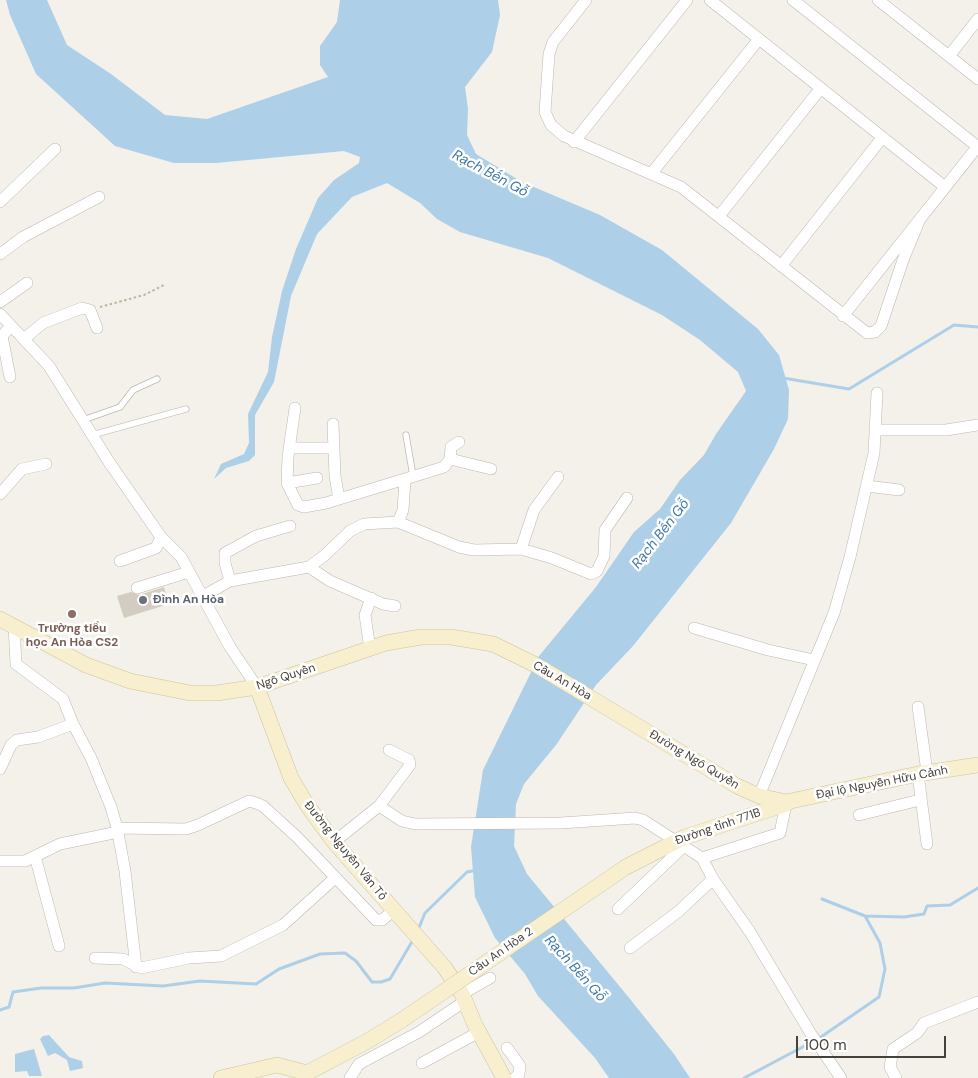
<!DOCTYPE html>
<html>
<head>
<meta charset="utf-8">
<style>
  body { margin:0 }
  #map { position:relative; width:978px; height:1078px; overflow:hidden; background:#f3f1ea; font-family:"DM Sans",sans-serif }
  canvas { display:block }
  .scale { position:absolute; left:796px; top:1036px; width:150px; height:22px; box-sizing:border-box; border:2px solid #464139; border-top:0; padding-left:6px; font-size:15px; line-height:18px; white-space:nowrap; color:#464139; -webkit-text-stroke:4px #fff; paint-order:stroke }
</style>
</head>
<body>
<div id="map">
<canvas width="978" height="1078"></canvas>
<div class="scale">100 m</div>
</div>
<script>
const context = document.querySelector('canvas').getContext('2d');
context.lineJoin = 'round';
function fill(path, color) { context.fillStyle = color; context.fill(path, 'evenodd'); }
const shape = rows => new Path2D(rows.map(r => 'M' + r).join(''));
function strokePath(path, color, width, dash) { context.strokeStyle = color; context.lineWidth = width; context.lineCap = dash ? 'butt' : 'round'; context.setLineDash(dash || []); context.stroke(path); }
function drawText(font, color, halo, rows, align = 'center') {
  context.font = font + ' "DM Sans",sans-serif'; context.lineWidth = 5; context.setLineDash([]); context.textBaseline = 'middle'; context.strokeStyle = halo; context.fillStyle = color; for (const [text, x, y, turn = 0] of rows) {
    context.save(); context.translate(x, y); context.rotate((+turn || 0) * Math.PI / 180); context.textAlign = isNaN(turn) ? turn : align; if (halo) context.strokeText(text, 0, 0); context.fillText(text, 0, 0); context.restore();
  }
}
fill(shape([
  [6,0,47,0,67,45,111,74,165,115,207,119,328,77,320,65,320,46,337,22,340,0,498,0,500,15,492,52,465,87,468,109,467,135,476,154,522,182,600,215,662,250,758,329,779,355,789,390,788,419,774,449,731,523,633,646,596,685,556,745,524,784,516,804,514,846,527,874,630,999,674,1054,690,1078,609,1078,595,1058,538,996,525,974,495,938,475,897,471,847,483,770,539,656,596,587,634,532,660,509,680,480,704,455,716,434,746,391,738,372,700,340,662,315,548,258,460,232,437,219,420,203,387,183,352,197,317,234,291,296,274,382,255,415,255,455,249,461,226,468,214,479,221,464,244,454,249,443,248,414,268,372,272,337,282,291,296,249,318,198,334,180,359,163,360,157,344,151,216,163,174,163,115,146,36,74,10,15],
  [49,1035,69,1057,82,1061,83,1068,70,1071,67,1060,55,1053,48,1056,40,1039,43,1036],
  [34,1049,42,1076,29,1076,27,1071,15,1072,15,1054]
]), '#aecfe8');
strokePath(shape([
  [783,378,849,389,954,325,978,327],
  [865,916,904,917,924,914,927,906,950,905,978,888],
  [418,930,425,913,467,872,477,870],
  [0,1010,9,1007,13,992,41,988,74,988,105,983,163,986,200,981,256,984,279,969,320,954,345,953,356,961,372,982,381,982,390,979,413,940],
  [818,1039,879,997,885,969,880,943,865,916,822,899],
  [744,1078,812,1042]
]), '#aecfe8', 3);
fill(shape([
  [164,587,169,604,124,618,117,596,131,592,139,595]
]), '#d3cdc1');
const lane = shape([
  [83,420,120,407,133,390,157,379],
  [92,435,186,409],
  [406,435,413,476]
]);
const street = shape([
  [586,0,553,42,549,54,545,112,551,125,564,136,681,187,867,333,875,332,881,326,903,260,920,219],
  [710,0,945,187],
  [793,0,978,147],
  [878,0,978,79],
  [949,56,978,19],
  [574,142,687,0],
  [651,174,759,39],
  [0,202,55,149],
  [719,216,821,88],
  [0,254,23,237,99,197],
  [781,266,882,138],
  [0,302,27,283],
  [0,314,49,366,109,462,161,537,181,557,230,647,257,687],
  [843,316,978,146],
  [24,339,43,323,82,308,90,310,97,328],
  [10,377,2,336,11,326],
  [295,408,288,457,287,483,298,505,304,507,326,503,405,479,403,510,398,522],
  [333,424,335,476,339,499],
  [877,430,946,430,978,425],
  [289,448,333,448],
  [450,459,491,469],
  [405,479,444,467,450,459,451,447,459,442],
  [287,483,317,478],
  [867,486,899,490],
  [0,494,22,469,46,464],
  [521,549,534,510,558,477],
  [120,561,156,548,161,537],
  [309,567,330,581,383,604,395,606],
  [230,581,225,563,225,553,256,536,290,526],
  [137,588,189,572],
  [203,596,230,581,309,567,325,555,350,531,364,524,398,522,459,547,474,550,521,549,552,558,591,574,597,571,604,556,605,530,627,498],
  [14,625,16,664,63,699,73,724,91,758,111,807,117,828,125,871,136,967],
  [694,628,768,650,814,660],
  [370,649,365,615,371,598],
  [918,707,927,772],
  [0,769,11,745,17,740,38,737,73,724],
  [918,774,927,844],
  [759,796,834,613,850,557,874,453,877,393],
  [379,806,410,765,409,760,389,750],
  [859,815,920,800],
  [117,828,186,829,198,825,249,801,256,803,263,806,297,837,376,920,382,920,393,911],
  [334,842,379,806,402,821,415,824,561,823,635,818,643,820,702,858,780,833,786,804],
  [35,856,59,946],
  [0,861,25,861,60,844,118,832],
  [713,879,750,932,811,1034,841,1078],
  [618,909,684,846],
  [630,948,679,911,713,879,702,858],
  [95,958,123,959,141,968,189,958,221,956,283,925,335,878],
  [462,994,490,978],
  [507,1048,520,1066,519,1074,515,1078],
  [422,1063,479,1032],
  [350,1078,359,1064,419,1032,465,1001],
  [896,1078,890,1067,893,1049,917,1033,924,1023,978,1002]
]);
const secondary = shape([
  [0,619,86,665,130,681,190,693,217,693,257,687,386,643,421,637,451,637,493,644,536,665,737,786,759,796,786,802,918,774,978,765],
  [257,687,291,778,307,805,334,842,445,968,462,994,475,1025,504,1078],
  [626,867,685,837,786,804,786,802],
  [221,1078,277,1065,307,1073],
  [304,1078,307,1073,366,1042,402,1020]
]);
strokePath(lane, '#beb8ae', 7);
strokePath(street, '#beb8ae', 12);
strokePath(secondary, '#cdc39f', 16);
strokePath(shape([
  [100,307,144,295,164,285]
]), '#beb4a1', 2, [2.5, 2.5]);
strokePath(lane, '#fff', 5.5);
strokePath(street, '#fff', 11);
strokePath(secondary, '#f8efcf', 15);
const secondaryBridge = shape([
  [402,1020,626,867]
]);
strokePath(secondaryBridge, '#cdc39f', 16, []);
strokePath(secondaryBridge, '#f8efcf', 15);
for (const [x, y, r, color] of [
  [143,600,5,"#6b7280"],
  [72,614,5,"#8d6e63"]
]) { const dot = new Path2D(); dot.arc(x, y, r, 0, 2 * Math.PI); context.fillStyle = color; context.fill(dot); strokePath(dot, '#fff', 2); }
drawText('bold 12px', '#5b616d', '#fff', [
  ["Đình An Hòa",153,600]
], 'left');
drawText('bold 12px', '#785e54', '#fff', [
  ["Trường tiểu",72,629],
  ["học An Hòa CS2",72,643]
]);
drawText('12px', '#464139', '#fff', [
  ["Ngô Quyền",286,677,-18],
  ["Cầu An Hòa",562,681,30],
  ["Đường Ngô Quyền",694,760,31],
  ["Đại lộ Nguyễn Hữu Cảnh",882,783,-11],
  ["Đường tỉnh 771B",718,827,-19],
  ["Đường Nguyễn Văn Tỏ",345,851,51],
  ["Cầu An Hòa 2",501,952,-35]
]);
drawText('italic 14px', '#3f77a6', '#fff', [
  ["Rạch Bến Gỗ",490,174,28],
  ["Rạch Bến Gỗ",661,534,-52],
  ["Rạch Bến Gỗ",575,969,48]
]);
</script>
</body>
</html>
